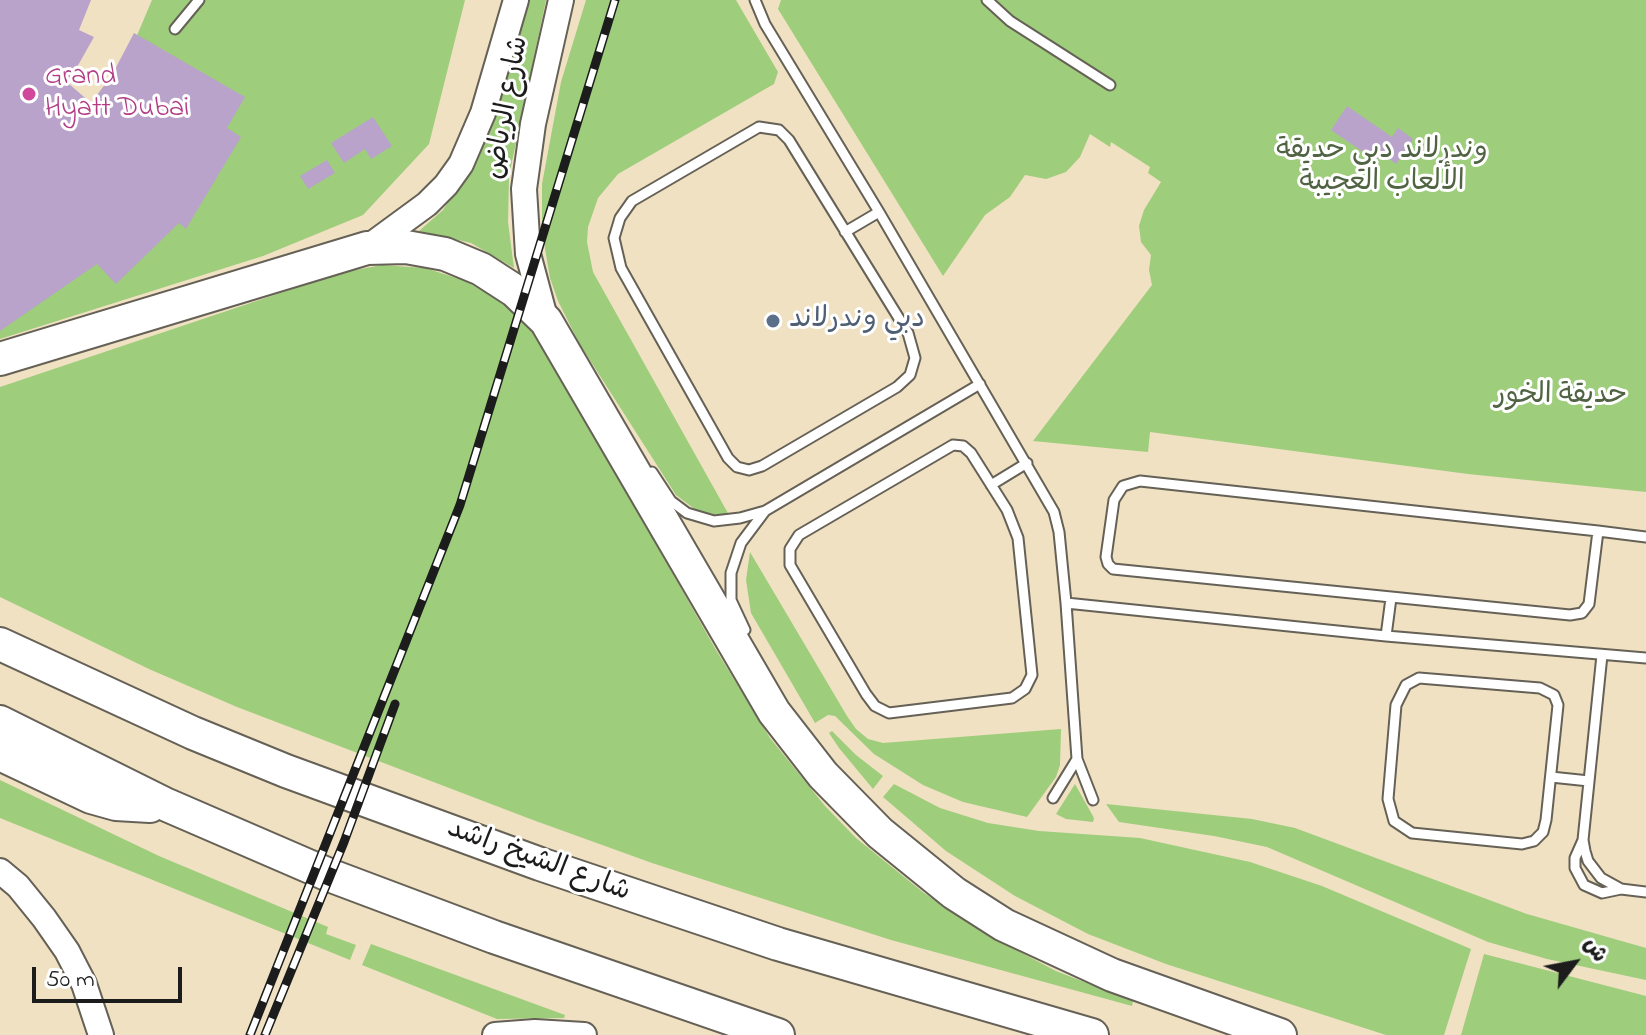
<!DOCTYPE html>
<html>
<head>
<meta charset="utf-8">
<style>
  body { margin:0 }
  #map { position:relative; width:1646px; height:1035px; overflow:hidden; background:#f0e1c3; font-family:"Indie Flower","Playpen Sans Arabic",sans-serif }
  canvas { display:block }
  .north { position:absolute; left:1534px; top:923px; width:80px; height:80px; -webkit-text-stroke:6px #fff; paint-order:stroke; rotate:58deg; font-size:22px; font-weight:700; line-height:32px; text-align:center; color:#1c1c1c }
  .north::after { content:''; display:block; margin:auto; width:28px; height:36px; background:#1c1c1c; clip-path:polygon(50% 0,100% 100%,50% 72%,0 100%) }
  .scale { position:absolute; left:32px; top:967px; width:150px; height:36px; box-sizing:border-box; border:4px solid #1c1c1c; border-top:0; padding-left:10px; font-size:24px; line-height:28px; white-space:nowrap; color:#1c1c1c; -webkit-text-stroke:6px #fff; paint-order:stroke }
</style>
</head>
<body>
<div id="map">
<canvas width="1646" height="1035"></canvas>
<div class="north">ش</div>
<div class="scale">50 m</div>
</div>
<script>
const context = document.querySelector('canvas').getContext('2d');
context.lineJoin = 'round';
function fill(path, color) { context.fillStyle = color; context.fill(path, 'evenodd'); }
const shape = rows => new Path2D(rows.map(r => 'M' + r).join(''));
function strokePath(path, color, width, dash) { context.strokeStyle = color; context.lineWidth = width; context.lineCap = dash ? 'butt' : 'round'; context.setLineDash(dash || []); context.stroke(path); }
function drawText(font, color, halo, rows, align = 'center') {
  context.font = font + ' "Indie Flower","Playpen Sans Arabic",sans-serif'; context.lineWidth = 6; context.setLineDash([]); context.textBaseline = 'middle'; context.strokeStyle = halo; context.fillStyle = color; for (const [text, x, y, turn = 0] of rows) {
    context.save(); context.translate(x, y); context.rotate((+turn || 0) * Math.PI / 180); context.textAlign = isNaN(turn) ? turn : align; if (halo) context.strokeText(text, 0, 0); context.fillText(text, 0, 0); context.restore();
  }
}
fill(shape([
  [152,0,465,0,429,144,363,215,263,256,0,339,0,220,25,206,130,52],
  [530,0,546,0,509,176,508,222,514,268,471,243,419,231,443,210,479,155],
  [586,0,736,0,778,72,774,84,618,174,598,198,588,227,587,242,593,272,729,515,716,515,696,510,676,495,579,343,558,301,550,278,542,231,542,184,561,82],
  [781,0,1646,0,1646,492,1468,474,1150,432,1148,452,1033,441,1152,285,1149,270,1151,255,1141,242,1139,226,1144,210,1161,182,1148,173,1150,167,1111,142,1110,147,1090,134,1080,157,1066,172,1046,179,1025,175,1010,197,985,215,943,276,778,9],
  [382,265,425,268,466,281,503,303,533,333,546,350,716,650,770,738,825,806,856,838,924,893,986,934,1056,971,1133,1001,1132,1006,891,940,652,863,533,820,237,707,149,669,0,597,0,387,340,273],
  [750,552,847,716,856,729,868,739,883,743,1061,729,1060,765,1056,777,1027,817,963,802,923,785,874,754,835,716,828,715,815,723,751,613,746,580],
  [832,731,856,755,883,776,873,789,839,748,829,733],
  [0,780,159,856,328,927,326,934,356,945,350,960,0,818],
  [894,784,940,808,988,823,1039,831,1140,838,1250,862,1322,886,1471,949,1444,1035,1386,1035,1166,964,1088,934,1015,896,946,851,883,797],
  [1075,784,1094,818,1093,822,1066,819,1056,814],
  [1106,804,1252,819,1295,828,1527,914,1646,948,1646,980,1547,959,1488,942,1267,847,1214,836,1119,822],
  [371,944,565,1015,564,1018,497,1019,362,965],
  [1484,954,1646,996,1646,1035,1461,1035]
]), '#9ecd7c');
fill(shape([
  [0,0,91,0,79,30,94,37,68,83,91,103,112,75,134,33,245,97,227,128,241,137,186,229,179,223,116,284,97,264,0,331],
  [1347,106,1392,137,1398,128,1413,139,1396,164,1381,153,1376,161,1331,130],
  [373,117,392,146,371,159,365,149,344,163,331,143],
  [327,160,335,173,308,189,300,176]
]), '#b9a3ca');
const lane = shape([
  [755,0,765,24,879,212,1054,512,1059,532,1066,603,1077,759,1093,800],
  [987,0,1010,21,1110,85],
  [175,29,199,0],
  [759,127,779,130,789,140,908,333,915,358,910,375,897,387,762,466,749,470,737,467,728,458,621,268,614,238,620,218,632,201,759,127],
  [845,232,879,212],
  [953,445,963,446,971,453,1007,510,1018,538,1032,675,1025,689,1012,698,889,713,875,706,866,694,790,565,790,549,799,535,953,445],
  [652,472,671,501,687,513,714,521,740,518,765,511,980,384],
  [1140,481,1598,531,1589,604,1582,613,1570,615,1113,569,1108,564,1106,557,1114,500,1123,486,1140,481],
  [991,485,1027,463],
  [1598,531,1646,537],
  [1066,603,1386,636,1646,658],
  [745,630,731,600,731,573,741,543,765,511],
  [1386,636,1391,598],
  [1602,655,1583,840,1585,851,1588,861,1601,878,1621,889,1646,892],
  [1419,678,1540,688,1554,695,1558,705,1546,820,1543,832,1534,841,1522,844,1412,833,1394,821,1388,799,1396,705,1406,685,1419,678],
  [1551,777,1589,781],
  [1053,798,1077,759],
  [1583,840,1575,858,1575,868,1584,885,1602,893,1621,889]
]);
const secondary = shape([
  [367,248,427,204,446,185,461,164,483,113,516,0],
  [546,321,528,254,524,189,533,124,561,0],
  [0,871,18,886,44,918,67,951,84,984,101,1035],
  [495,1035,535,1032,584,1035]
]);
const highway = shape([
  [0,359,367,248,406,247,445,254,481,269,515,291,546,321,774,712,823,775,880,833,954,893,1004,925,1112,975,1280,1035],
  [0,644,193,733,286,771,540,864,778,944,1092,1035],
  [0,722,167,805,329,875,494,937,778,1035],
  [0,754,91,797,116,804,150,806]
]);
strokePath(lane, '#666156', 13);
strokePath(secondary, '#666156', 28);
strokePath(highway, '#666156', 36);
strokePath(lane, '#fff', 9);
strokePath(secondary, '#fff', 24);
strokePath(highway, '#fff', 32);
const rail = shape([
  [250,1035,460,505,615,0],
  [265,1035,344,842,395,704]
]);
strokePath(rail, '#1c1c1c', 9);
strokePath(rail, '#fff', 6, [18]);
for (const [x, y, r, color] of [
  [29,94,8,"#d1479c"],
  [773,321,8,"#5c6f8a"]
]) { const dot = new Path2D(); dot.arc(x, y, r, 0, 2 * Math.PI); context.fillStyle = color; context.fill(dot); strokePath(dot, '#fff', 3); }
drawText('28px', '#b23c85', '#fff', [
  ["Grand",45,78],
  ["Hyatt Dubai",45,110]
], 'left');
drawText('28px', '#1c1c1c', '#fff', [
  ["شارع الرياض",509,108,-80],
  ["شارع الشيخ راشد",538,862,20]
]);
drawText('28px', '#506342', '#fff', [
  ["وندرلاند دبي حديقة",1382,152],
  ["الألعاب العجيبة",1382,184],
  ["حديقة الخور",1561,397]
]);
drawText('28px', '#4e5e75', '#fff', [
  ["دبي وندرلاند",789,321]
], 'left');
</script>
</body>
</html>
